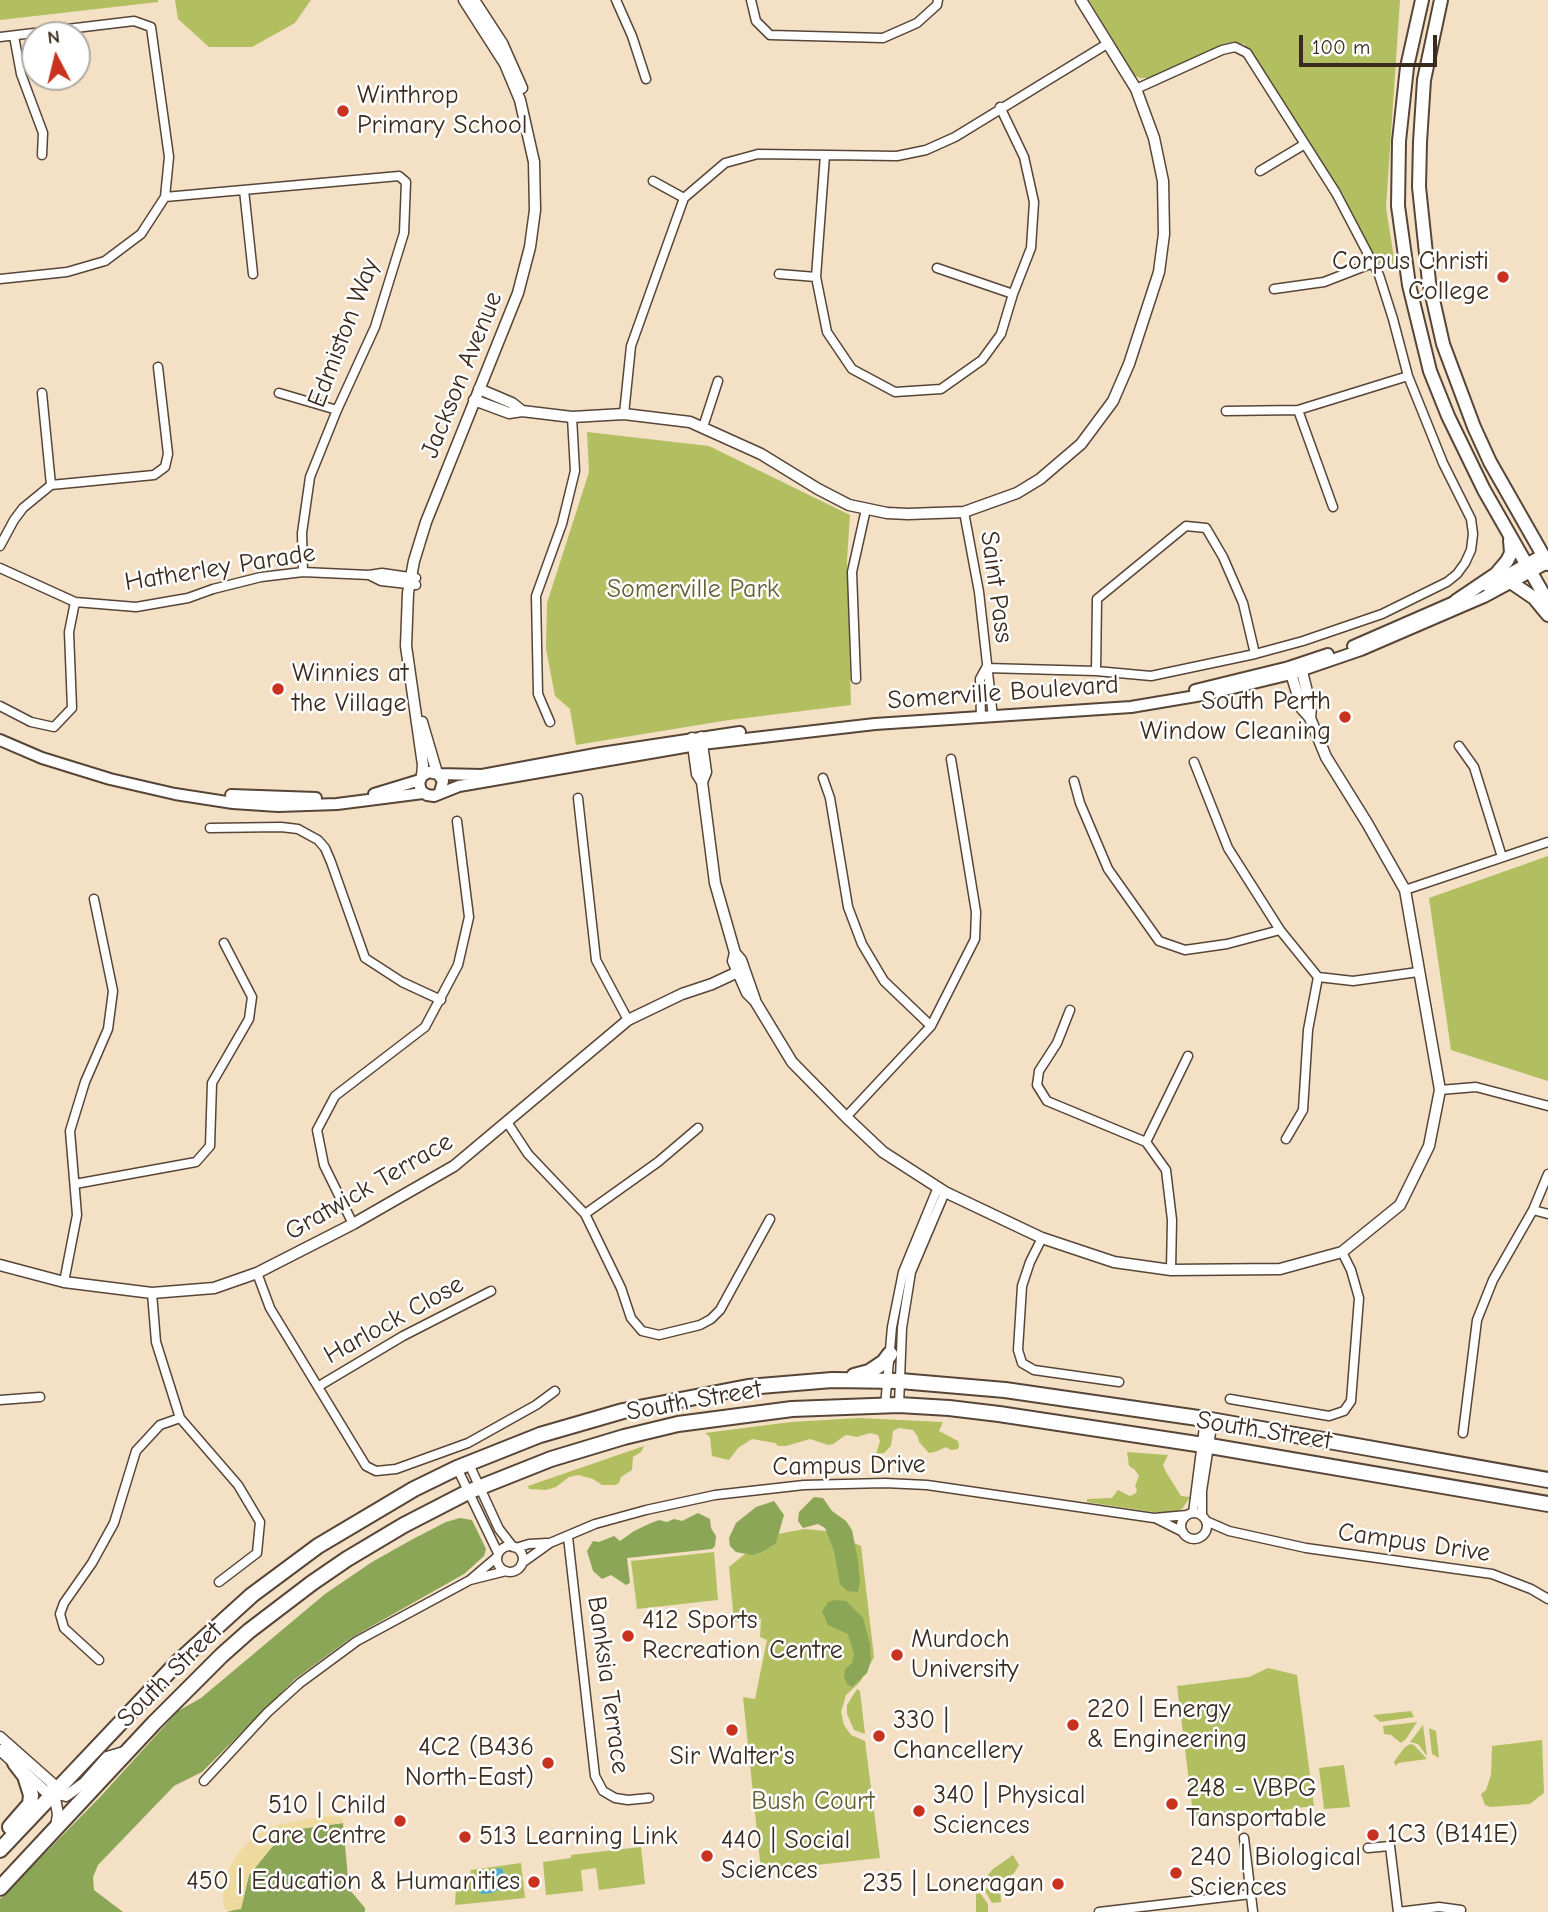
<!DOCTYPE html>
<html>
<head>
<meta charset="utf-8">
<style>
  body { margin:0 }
  #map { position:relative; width:1548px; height:1912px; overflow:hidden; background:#f4e0c5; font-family:"Comic Neue",sans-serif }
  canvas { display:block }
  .north { position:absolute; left:21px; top:21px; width:70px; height:70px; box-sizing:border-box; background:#fff; border:2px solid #b1aaa5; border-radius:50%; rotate:353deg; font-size:19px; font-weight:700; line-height:28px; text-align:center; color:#3b2a1e }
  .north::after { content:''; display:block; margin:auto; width:24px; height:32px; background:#c8321e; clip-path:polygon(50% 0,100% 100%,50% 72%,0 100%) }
  .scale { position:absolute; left:1299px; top:35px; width:138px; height:32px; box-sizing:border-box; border:4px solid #3b2a1e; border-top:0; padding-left:9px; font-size:21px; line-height:24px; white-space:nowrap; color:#3b2a1e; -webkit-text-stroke:5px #fff; paint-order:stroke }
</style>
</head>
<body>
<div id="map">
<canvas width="1548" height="1912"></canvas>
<div class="north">N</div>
<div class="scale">100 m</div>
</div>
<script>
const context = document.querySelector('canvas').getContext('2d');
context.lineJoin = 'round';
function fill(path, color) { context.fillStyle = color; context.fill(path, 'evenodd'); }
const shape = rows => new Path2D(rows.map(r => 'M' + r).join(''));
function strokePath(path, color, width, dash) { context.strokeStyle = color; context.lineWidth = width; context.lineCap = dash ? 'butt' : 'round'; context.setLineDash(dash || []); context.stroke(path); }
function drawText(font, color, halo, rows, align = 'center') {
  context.font = font + ' "Comic Neue",sans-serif'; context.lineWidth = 5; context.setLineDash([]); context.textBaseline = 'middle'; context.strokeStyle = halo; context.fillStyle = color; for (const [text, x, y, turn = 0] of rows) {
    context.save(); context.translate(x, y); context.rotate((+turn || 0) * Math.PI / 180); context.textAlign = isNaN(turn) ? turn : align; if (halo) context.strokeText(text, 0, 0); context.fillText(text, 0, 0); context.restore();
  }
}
fill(shape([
  [0,0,158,0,158,2,0,20],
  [175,0,311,0,295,23,252,47,209,47,178,19],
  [1089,0,1400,0,1386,208,1395,264,1377,263,1343,194,1244,44,1227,43,1149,78,1140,78,1134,75],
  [587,432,709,446,850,515,847,560,851,705,729,720,576,745,570,709,555,696,546,649,547,603,589,472],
  [1548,856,1548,1081,1451,1050,1429,898],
  [859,1418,943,1422,939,1431,958,1441,959,1446,958,1449,951,1450,946,1447,935,1452,929,1453,919,1442,918,1437,913,1430,899,1428,893,1431,891,1446,884,1453,876,1454,880,1441,878,1435,870,1433,857,1437,846,1435,833,1444,828,1445,810,1439,786,1446,778,1446,775,1443,752,1439,738,1448,729,1460,712,1456,710,1437,705,1433,791,1422],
  [644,1446,641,1452,633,1457,632,1470,621,1477,619,1483,615,1485,602,1485,593,1479,578,1475,569,1477,556,1487,546,1490,529,1489,528,1486],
  [1127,1452,1168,1455,1163,1465,1166,1472,1181,1496,1190,1497,1182,1509,1171,1513,1160,1513,1087,1502,1087,1499,1112,1498,1118,1490,1130,1496,1136,1493,1137,1490,1135,1486,1139,1476,1135,1470,1129,1466],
  [805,1529,826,1531,861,1546,874,1657,860,1682,846,1695,841,1712,844,1725,851,1735,865,1741,880,1858,761,1871,743,1697,755,1699,767,1640,760,1637,761,1619,734,1622,729,1567,767,1536],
  [714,1552,718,1600,637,1609,631,1561],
  [1268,1668,1297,1675,1314,1806,1194,1821,1177,1686,1249,1677],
  [857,1689,860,1691,865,1734,854,1730,847,1714,847,1705],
  [1411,1711,1414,1717,1380,1722,1373,1715],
  [1417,1722,1406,1739,1401,1743,1391,1735,1384,1734,1383,1726],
  [1423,1725,1427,1756,1418,1744,1410,1742],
  [1429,1728,1436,1731,1439,1758,1432,1754],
  [1542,1740,1544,1793,1530,1804,1490,1807,1485,1805,1481,1794,1486,1790,1491,1775,1492,1746],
  [1410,1744,1414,1745,1427,1759,1398,1763,1396,1766,1394,1762,1404,1748],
  [1344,1765,1350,1807,1324,1809,1319,1768],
  [641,1847,645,1884,599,1890,596,1868,581,1870,583,1891,546,1895,543,1862,571,1858,571,1855],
  [1013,1855,1019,1865,1014,1873,1006,1880,983,1885,986,1877,993,1869],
  [521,1863,525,1898,455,1905,456,1886,460,1877,470,1874,471,1870],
  [1000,1887,1001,1902,992,1903,984,1889],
  [980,1893,988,1904,988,1912,976,1912,976,1894]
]), '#b1bf61');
fill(shape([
  [814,1497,823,1498,832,1511,846,1521,852,1530,858,1560,860,1583,858,1592,847,1591,840,1584,834,1551,825,1528,818,1524,803,1528,798,1521,799,1512],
  [774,1501,784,1515,776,1543,762,1552,752,1555,736,1552,730,1546,729,1538,736,1523,756,1507],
  [698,1513,710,1519,711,1528,716,1536,715,1546,712,1549,627,1558,630,1583,626,1585,611,1575,602,1579,593,1571,587,1551,593,1541,599,1542,614,1536,620,1541,634,1531,651,1523,659,1520,667,1522,674,1519,682,1521],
  [460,1518,472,1520,486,1549,484,1556,464,1574,351,1638,295,1679,202,1772,174,1786,98,1865,93,1877,94,1890,123,1912,0,1912,0,1899,101,1796,178,1711,201,1698,325,1594,372,1562,413,1539,446,1522],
  [835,1600,846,1601,863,1618,870,1644,871,1661,867,1673,852,1687,847,1684,844,1677,845,1669,852,1663,854,1654,848,1634,828,1625,822,1611,828,1602],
  [343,1823,349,1889,365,1908,365,1912,227,1912,241,1908,249,1875,277,1841,299,1829]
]), '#8ca657');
fill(shape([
  [326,1816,342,1817,343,1823,299,1829,277,1841,249,1875,241,1909,227,1911,223,1904,224,1886,229,1869,239,1852,250,1840,268,1828,280,1824]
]), '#eeda9e');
fill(shape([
  [501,1868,507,1878,506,1886,492,1893,482,1894,478,1891,481,1880,488,1873,493,1869]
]), '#50acce');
const minor = shape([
  [616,0,632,36,646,79],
  [751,0,756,21,770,35,883,38,917,23,937,5,938,0],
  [14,36,21,74,43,133,42,155],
  [0,37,134,21,151,27,169,157,165,197,141,234,105,261,67,272,0,279],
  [825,155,816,277,827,332,852,369,895,392,941,389,982,360,1001,334,1013,294,1031,248,1034,202,1024,157,1000,107],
  [1260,171,1305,144],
  [653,181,684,198],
  [244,190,253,274],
  [165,197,399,176,406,182,404,233,375,327,337,410,310,477,302,533,303,572],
  [937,268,1013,294],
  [779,274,816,277],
  [1274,289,1324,282,1373,263],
  [42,393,51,485],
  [279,393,337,410],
  [1298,410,1333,507],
  [1226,411,1298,410,1408,376],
  [624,414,631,346,684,198,725,163,758,154,897,156,926,150,955,137,1107,44],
  [703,427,718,381],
  [964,512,979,592,993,717],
  [0,546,14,520,23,508,51,485,154,475,165,467,168,454,158,367],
  [0,568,75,602,136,607,188,598,213,589,261,577,303,572,369,575,382,573,416,578],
  [369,575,381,581,416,585],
  [986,668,1096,671,1151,676,1255,654,1303,641,1382,614,1447,582,1457,574,1465,563,1471,550,1473,534,1471,519,1443,463,1408,376,1393,319,1379,275,1336,193,1247,53,1235,47,1222,50,1136,89],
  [1096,671,1097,599,1186,526,1206,528,1223,557,1243,603,1255,654],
  [856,679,852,572,866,509],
  [0,706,31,722,54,727,72,708,69,632,75,602],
  [981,718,980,679,986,668],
  [550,722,538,694,536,596,562,524,575,471,572,417],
  [1459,746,1474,767,1502,857],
  [1194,762,1228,848,1280,930,1318,977,1353,981,1418,972],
  [823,778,830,798,848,907,862,944,884,981,931,1026],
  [1074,781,1080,803,1108,869,1159,941,1185,950,1227,944,1280,930],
  [578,798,596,960,628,1020],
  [210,828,281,827,298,829,318,840,325,848,331,862,365,958,402,982,441,1000],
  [1405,890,1548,842],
  [1070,1010,1057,1043,1039,1071,1037,1085,1047,1101,1146,1142,1166,1170,1172,1220,1171,1270],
  [1440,1090,1476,1087,1548,1106],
  [846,1117,931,1026,975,939,976,912,951,759],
  [507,1122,528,1154,585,1214,621,1288,631,1318,642,1331,659,1335,700,1325,711,1319,720,1310,770,1219],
  [1286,1139,1303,1110,1308,1030,1318,977],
  [1146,1142,1188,1056],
  [75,1184,196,1162,210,1146,212,1083,249,1019,252,997,224,943],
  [1533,1210,1548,1214],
  [585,1214,658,1162,698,1128],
  [353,1224,324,1165,317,1130,335,1096,425,1027,458,965,469,917,457,821],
  [1042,1238,1030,1262,1022,1286,1018,1350,1022,1363,1034,1370,1119,1382],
  [257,1273,270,1308,366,1466,376,1471,396,1469,468,1443,536,1405,555,1391],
  [64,1282,77,1215,70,1131,85,1082,108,1029,113,991,94,899],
  [152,1293,156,1342,180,1418,238,1485,260,1522,257,1553,219,1582],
  [319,1386,403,1336,491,1291],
  [1230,1399,1329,1416,1344,1411,1351,1401,1359,1298,1351,1270,1342,1252],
  [0,1400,40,1397],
  [899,1405,902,1328,911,1272,945,1192],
  [885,1406,892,1327,903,1272,938,1187],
  [1463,1433,1477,1320,1493,1280,1533,1210,1548,1174],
  [469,1464,499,1529,513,1547],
  [457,1468,498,1553],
  [1193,1513,1205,1419],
  '1181 1526a13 13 0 1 1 26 0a13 13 0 1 1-26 0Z',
  [1202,1516,1202,1491,1213,1420],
  [1157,1519,1183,1532],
  [1206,1521,1229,1531,1306,1548,1492,1574,1531,1589,1548,1599],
  [568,1537,595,1776,603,1791,615,1798,628,1800,649,1798],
  '497 1559a13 13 0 1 1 26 0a13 13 0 1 1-26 0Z',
  [516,1548,529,1544,547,1543],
  [522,1563,550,1543,595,1524,646,1510,715,1495,804,1485,885,1483,927,1485,1154,1518,1187,1515],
  [470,1580,497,1557],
  [99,1660,64,1628,60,1614,64,1603,92,1563,114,1523,136,1451,160,1425,180,1418],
  [204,1781,267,1713,300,1683,357,1641,470,1580,506,1571],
  [1244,1838,1253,1912],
  [1368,1848,1390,1846,1398,1912],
  [1099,1912,1251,1894],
  [1398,1912,1439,1907,1461,1910]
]);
const tertiary = shape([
  [474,0,502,43,522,88],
  [479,389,512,403,522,411],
  [474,400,509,413,522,411,572,417,624,414,690,422,761,454,818,489,849,505,887,513,908,514,964,512,1017,493,1040,479,1081,444,1113,401,1129,364,1159,272,1164,234,1163,181,1154,138,1136,89,1081,0],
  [1300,664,1311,707,1310,718],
  [422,722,437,773],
  [701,737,706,772,702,782],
  [692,738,697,774,702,782,715,883,735,953,741,960,755,1000],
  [422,776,423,765,406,646,408,593,414,561,426,522,518,293,530,247,535,210,534,162,520,100,505,64,464,0],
  [735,953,733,961,747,993,755,1001,792,1062,846,1117,883,1152,945,1192,1042,1238,1114,1262,1171,1270,1280,1269,1342,1252,1400,1205,1429,1146,1440,1090,1405,890,1367,823,1326,757,1310,718,1302,709,1289,667],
  [0,1265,64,1282,152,1293,214,1288,257,1273,353,1224,454,1166,628,1020,682,994,712,984,744,969],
  [0,1737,52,1783,58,1814,56,1828],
  [0,1750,45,1791,66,1796,84,1783,107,1757,124,1752]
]);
const secondary = shape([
  [1487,586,1542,555],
  [1353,646,1463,598],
  [1195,690,1289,667,1328,654],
  [0,740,42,758,110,779,175,794,233,803,278,806,337,804,423,793],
  [438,774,482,775,601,753,740,732],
  [440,792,443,781,438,774,429,772,422,776,419,783,421,791,427,795,434,796,459,786,702,744,875,724,1131,707,1208,694,1291,674,1361,650,1484,597,1547,563],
  [374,794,420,780],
  [231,795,316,798]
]);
const primary = shape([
  [1422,0,1407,67,1399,141,1398,206,1409,285,1430,371,1448,416,1484,490,1548,602],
  [1441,0,1424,80,1420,142,1419,187,1429,282,1443,344,1474,427,1490,462,1548,564],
  [1512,583,1534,598,1548,615],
  [1456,601,1496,574,1507,561,1511,553,1510,540]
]);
const trunk = shape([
  [854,1376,869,1372,884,1362,890,1354],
  [10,1827,30,1804,31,1795,25,1776,15,1763],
  [0,1850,178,1662,252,1595,318,1546,414,1489,457,1468,540,1435,623,1411,748,1387,832,1380,900,1381,1005,1390,1205,1419,1548,1480],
  [0,1888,154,1723,222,1655,249,1631,312,1583,347,1559,404,1525,468,1492,551,1459,624,1437,678,1424,792,1409,899,1405,949,1408,999,1414,1210,1446,1548,1504]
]);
strokePath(minor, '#574537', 11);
strokePath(tertiary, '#574537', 13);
strokePath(secondary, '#574537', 14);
strokePath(primary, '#574537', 16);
strokePath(trunk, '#574537', 18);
strokePath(minor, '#fff', 8);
strokePath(tertiary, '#fff', 10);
strokePath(secondary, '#fff', 10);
strokePath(primary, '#fff', 12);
strokePath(trunk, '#fff', 14);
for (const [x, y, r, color] of [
  [343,111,7,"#c8321e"],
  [1503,277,7,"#c8321e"],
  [278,689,7,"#c8321e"],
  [1345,717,7,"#c8321e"],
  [628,1636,7,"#c8321e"],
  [897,1655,7,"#c8321e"],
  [1073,1725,7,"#c8321e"],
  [732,1730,7,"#c8321e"],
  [879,1736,7,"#c8321e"],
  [548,1763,7,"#c8321e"],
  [1172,1804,7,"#c8321e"],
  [919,1811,7,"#c8321e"],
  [400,1821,7,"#c8321e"],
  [1373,1835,7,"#c8321e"],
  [465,1837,7,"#c8321e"],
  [707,1856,7,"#c8321e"],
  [1176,1873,7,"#c8321e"],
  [534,1882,7,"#c8321e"],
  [1058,1884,7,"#c8321e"]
]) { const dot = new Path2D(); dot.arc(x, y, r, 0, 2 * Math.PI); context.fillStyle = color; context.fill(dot); strokePath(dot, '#fff', 2.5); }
drawText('26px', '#3b2a1e', '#fff', [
  ["Winthrop",357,96],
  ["Primary School",357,126],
  ["Corpus Christi",1489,262,"right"],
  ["College",1489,292,"right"],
  ["Winnies at",292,674],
  ["the Village",292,704],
  ["South Perth",1331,702,"right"],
  ["Window Cleaning",1331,732,"right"],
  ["412 Sports",642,1621],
  ["Recreation Centre",642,1651],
  ["Murdoch",911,1640],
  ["University",911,1670],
  ["220 | Energy",1087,1710],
  ["& Engineering",1087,1740],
  ["330 |",893,1721],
  ["Chancellery",893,1751],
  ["4C2 (B436",534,1748,"right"],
  ["North-East)",534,1778,"right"],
  ["Sir Walter's",732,1757,"center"],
  ["248 - VBPG",1186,1789],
  ["Tansportable",1186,1819],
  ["340 | Physical",933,1796],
  ["Sciences",933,1826],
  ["510 | Child",386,1806,"right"],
  ["Care Centre",386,1836,"right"],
  ["1C3 (B141E)",1387,1835],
  ["513 Learning Link",479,1837],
  ["440 | Social",721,1841],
  ["Sciences",721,1871],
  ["240 | Biological",1190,1858],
  ["Sciences",1190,1888],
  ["450 | Education & Humanities",520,1882,"right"],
  ["235 | Loneragan",1044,1884,"right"]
], 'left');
drawText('26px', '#3b2a1e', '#fff', [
  ["Edmiston Way",344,333,-69],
  ["Jackson Avenue",462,375,-68],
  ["Hatherley Parade",220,568,-9],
  ["Saint Pass",996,587,82],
  ["Somerville Boulevard",1003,693,-4],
  ["Gratwick Terrace",369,1187,-30],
  ["Harlock Close",394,1320,-29],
  ["South Street",694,1401,-10],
  ["South Street",1264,1431,9],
  ["Campus Drive",849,1466,-1],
  ["Campus Drive",1414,1543,8],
  ["South Street",170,1675,-45],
  ["Banksia Terrace",608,1685,82]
]);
drawText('26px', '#645e35', '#fff', [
  ["Somerville Park",693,590],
  ["Bush Court",813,1802]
]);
</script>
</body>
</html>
